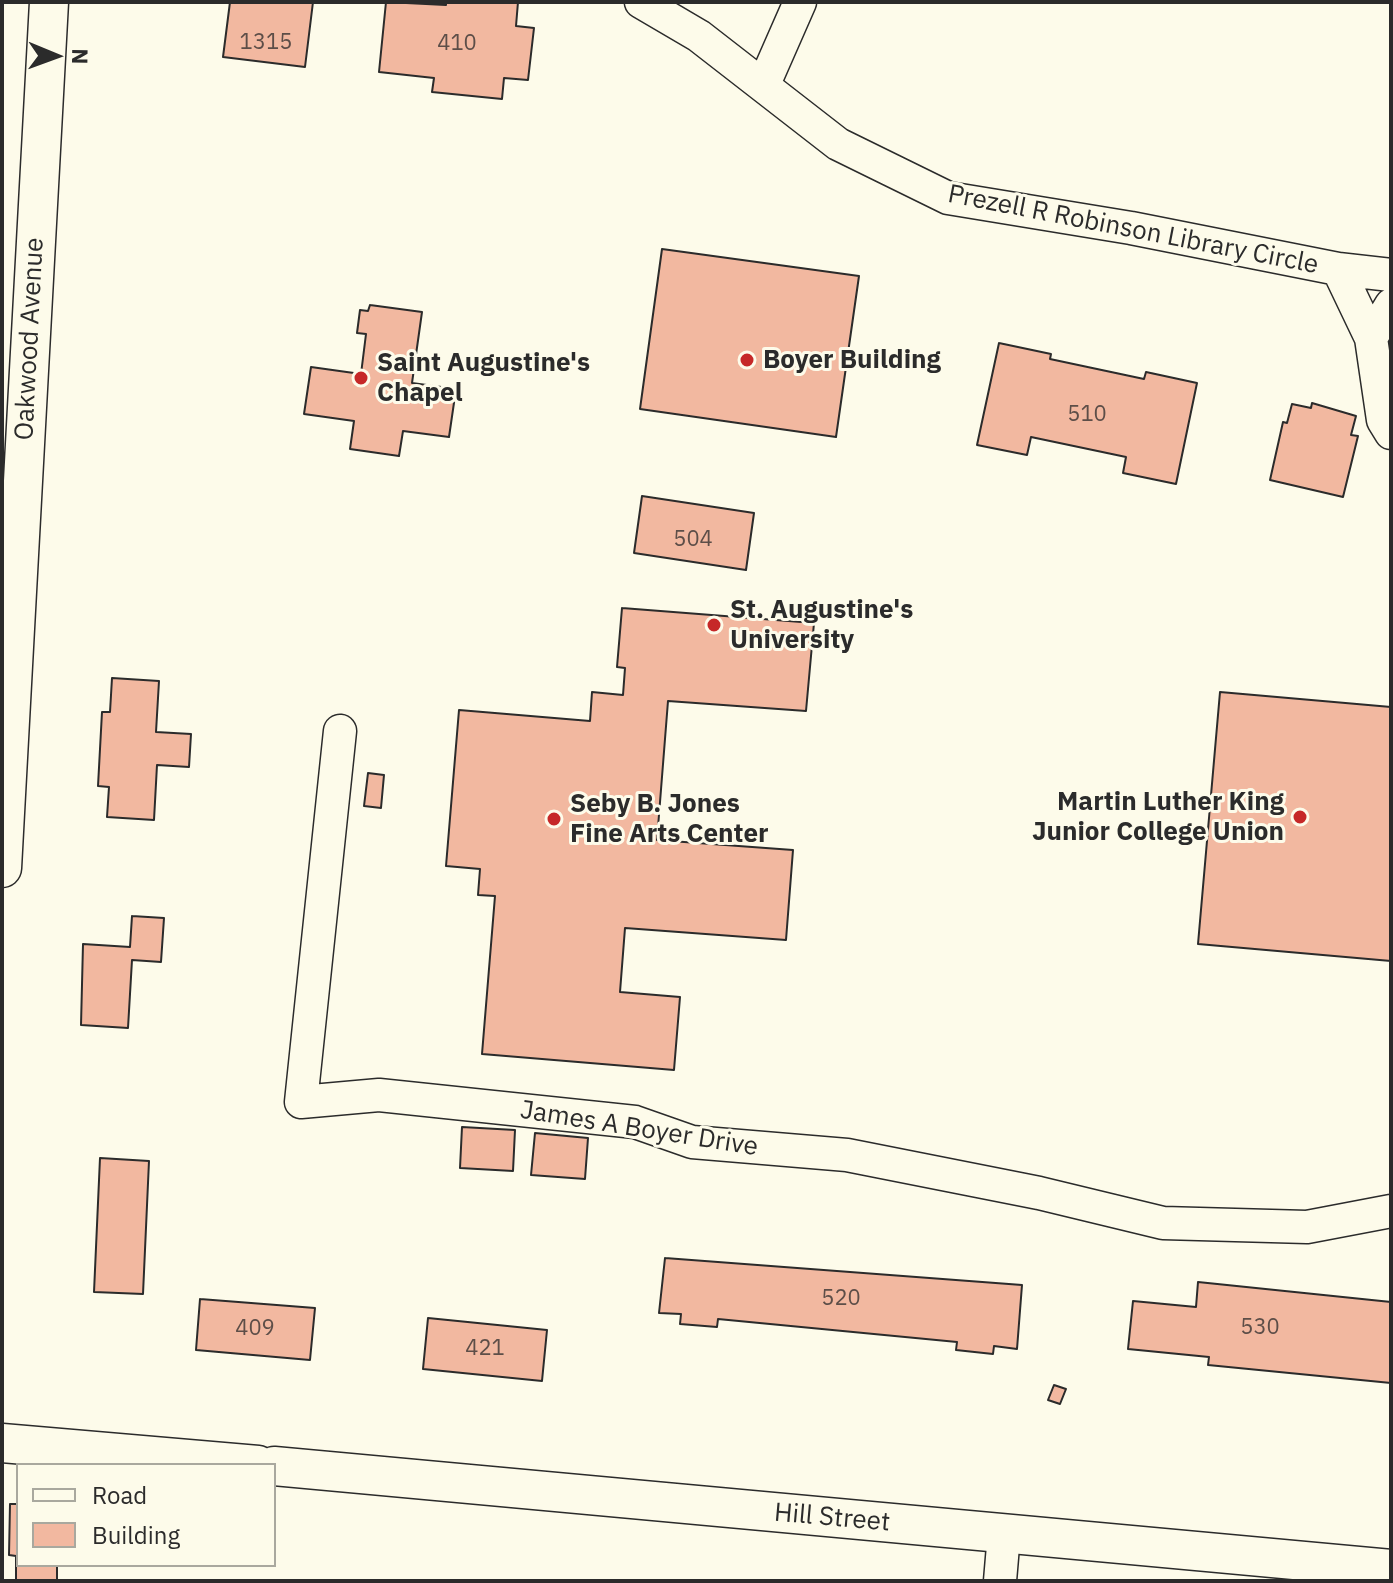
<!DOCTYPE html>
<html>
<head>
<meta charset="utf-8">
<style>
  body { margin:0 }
  #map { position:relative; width:1393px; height:1583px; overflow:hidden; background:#fdfbea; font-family:"IBM Plex Sans",sans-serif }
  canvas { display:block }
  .frame { position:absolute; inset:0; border:4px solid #2b2b2b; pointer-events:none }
  .legend { position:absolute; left:16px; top:1463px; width:260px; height:104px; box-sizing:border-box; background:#fdfbea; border:2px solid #a9a89e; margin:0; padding:10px 14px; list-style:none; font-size:24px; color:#2b2b2b }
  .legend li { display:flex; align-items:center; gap:16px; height:40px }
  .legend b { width:40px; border:2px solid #a9a89e }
  .north { position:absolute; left:16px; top:16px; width:80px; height:80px; -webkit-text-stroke:6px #fdfbea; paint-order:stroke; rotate:91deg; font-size:22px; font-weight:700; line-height:32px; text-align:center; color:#2b2b2b }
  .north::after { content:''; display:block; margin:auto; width:28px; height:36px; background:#2b2b2b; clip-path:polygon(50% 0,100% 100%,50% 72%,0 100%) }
</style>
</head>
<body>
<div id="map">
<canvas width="1393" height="1583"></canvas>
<div class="frame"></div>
<ul class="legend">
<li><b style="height:10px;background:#fdfbea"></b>Road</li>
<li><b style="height:22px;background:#f2b8a0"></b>Building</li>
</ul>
<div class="north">N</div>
</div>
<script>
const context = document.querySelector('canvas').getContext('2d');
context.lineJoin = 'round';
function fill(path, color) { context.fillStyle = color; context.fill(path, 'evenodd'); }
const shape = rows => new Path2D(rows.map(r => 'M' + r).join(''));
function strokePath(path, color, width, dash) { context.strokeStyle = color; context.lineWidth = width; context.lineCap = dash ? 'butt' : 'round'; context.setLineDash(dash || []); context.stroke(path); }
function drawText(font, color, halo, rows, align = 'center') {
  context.font = font + ' "IBM Plex Sans",sans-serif'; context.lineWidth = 6; context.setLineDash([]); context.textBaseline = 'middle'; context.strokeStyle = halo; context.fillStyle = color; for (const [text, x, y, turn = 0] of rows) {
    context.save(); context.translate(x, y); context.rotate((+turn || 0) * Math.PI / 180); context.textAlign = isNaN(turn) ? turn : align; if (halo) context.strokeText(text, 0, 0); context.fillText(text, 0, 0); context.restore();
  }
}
const building = shape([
  [230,2,313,2,305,67,223,57,230,2],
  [386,2,446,5,446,2,518,2,516,26,534,28,528,80,504,78,502,99,432,92,434,78,379,72,386,2],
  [662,249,859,276,836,437,640,409,662,249],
  [370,305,422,312,412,383,456,389,449,437,403,431,399,456,350,449,354,421,304,414,311,367,361,374,366,334,357,333,360,310,368,311,370,305],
  [999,343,1051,354,1050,359,1144,379,1146,372,1197,383,1176,484,1123,473,1126,457,1031,437,1027,455,977,445,999,343],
  [1312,403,1356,416,1351,435,1358,436,1343,497,1270,480,1283,422,1287,423,1292,404,1311,408,1312,403],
  [642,496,754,513,746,570,634,553,642,496],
  [622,608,814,623,806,711,668,701,657,840,793,850,786,940,625,928,620,992,680,997,674,1070,482,1054,495,896,478,895,480,869,446,866,459,710,590,721,592,692,623,695,625,668,617,667,622,608],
  [112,678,159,681,156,732,191,734,189,767,157,765,154,820,107,817,109,787,98,786,102,712,110,712,112,678],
  [1220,692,1391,707,1391,961,1198,944,1220,692],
  [368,773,384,775,381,808,364,806,368,773],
  [132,916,164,918,161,962,132,960,128,1028,81,1025,83,944,130,947,132,916],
  [462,1127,515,1130,513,1171,460,1168,462,1127],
  [535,1133,588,1138,585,1179,531,1175,535,1133],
  [100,1158,149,1161,143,1294,94,1292,100,1158],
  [665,1258,1022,1285,1017,1349,994,1346,993,1354,956,1350,957,1342,718,1319,717,1327,680,1324,681,1314,659,1313,665,1258],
  [1198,1282,1391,1302,1391,1383,1208,1365,1209,1357,1128,1349,1133,1301,1196,1307,1198,1282],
  [200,1299,315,1308,310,1360,196,1350,200,1299],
  [428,1318,547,1330,542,1381,423,1369,428,1318],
  [1054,1385,1066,1389,1060,1404,1048,1400,1054,1385],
  [10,1504,18,1504,18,1565,57,1565,57,1581,16,1581,16,1556,9,1555,10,1504]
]);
fill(building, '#f2b8a0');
strokePath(building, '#2b2b2b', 2);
const minor = shape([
  [641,2,699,36,838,144,948,198,1131,228,1338,269,1391,275],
  [764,84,800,2],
  [1338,269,1371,338,1383,420,1391,433],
  [1371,338,1391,305],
  [340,731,301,1102,379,1095,635,1122,692,1142,847,1155,1039,1193,1163,1223,1307,1227,1391,1211],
  [1000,1581,1004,1534]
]);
const tertiary = shape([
  [2,868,49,2],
  [2,1443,258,1465],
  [274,1466,1391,1569]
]);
strokePath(minor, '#2b2b2b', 35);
strokePath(tertiary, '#2b2b2b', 41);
strokePath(minor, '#fdfbea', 32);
strokePath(tertiary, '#fdfbea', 38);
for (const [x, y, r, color] of [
  [747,360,8,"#c62828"],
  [361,378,8,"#c62828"],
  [714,625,8,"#c62828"],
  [1300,817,8,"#c62828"],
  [554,819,8,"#c62828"]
]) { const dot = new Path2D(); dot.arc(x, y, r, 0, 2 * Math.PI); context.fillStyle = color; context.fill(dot); strokePath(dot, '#fdfbea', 3); }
drawText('22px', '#5d4e48', null, [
  ["1315",266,43],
  ["410",457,44],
  ["510",1087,415],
  ["504",693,540],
  ["520",841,1299],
  ["530",1260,1328],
  ["409",255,1329],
  ["421",485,1349]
]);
drawText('26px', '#2b2b2b', '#fdfbea', [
  ["Prezell R Robinson Library Circle",1133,230,11],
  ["Oakwood Avenue",30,339,-87],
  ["James A Boyer Drive",639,1129,9],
  ["Hill Street",832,1518,5]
]);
drawText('bold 26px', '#2b2b2b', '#fdfbea', [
  ["Boyer Building",763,360],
  ["Saint Augustine's",377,363],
  ["Chapel",377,393],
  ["St. Augustine's",730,610],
  ["University",730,640],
  ["Martin Luther King",1284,802,"right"],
  ["Junior College Union",1284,832,"right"],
  ["Seby B. Jones",570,804],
  ["Fine Arts Center",570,834]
], 'left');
</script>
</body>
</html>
